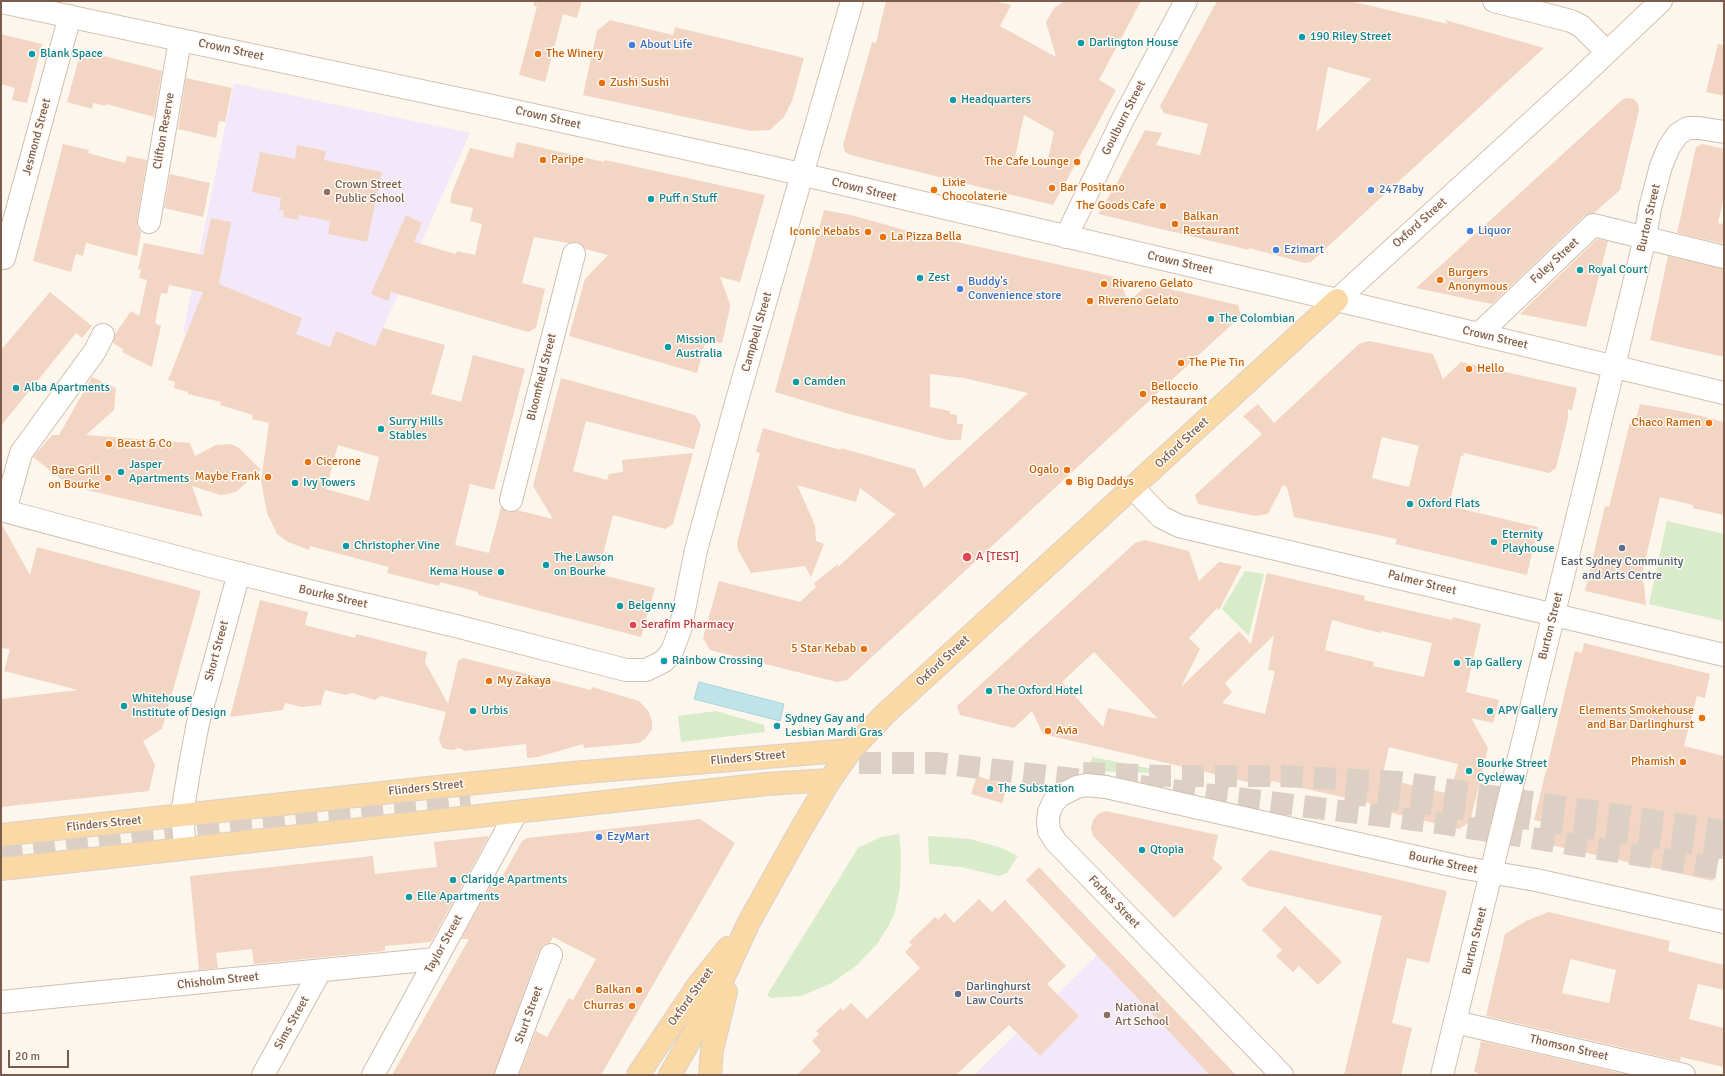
<!DOCTYPE html>
<html>
<head>
<meta charset="utf-8">
<style>
  body { margin:0 }
  #map { position:relative; width:1725px; height:1076px; overflow:hidden; background:#fdf6ec; font-family:Signika,sans-serif }
  canvas { display:block }
  .frame { position:absolute; inset:0; border:2px solid #7a5c4d; pointer-events:none }
  .scale { position:absolute; left:8px; top:1050px; width:61px; height:18px; box-sizing:border-box; border:2px solid #7a5c4d; border-top:0; padding-left:5px; font-size:12px; line-height:14px; white-space:nowrap; color:#7a5c4d; -webkit-text-stroke:3px #fffaf3; paint-order:stroke }
</style>
</head>
<body>
<div id="map">
<canvas width="1725" height="1076"></canvas>
<div class="frame"></div>
<div class="scale">20 m</div>
</div>
<script>
const context = document.querySelector('canvas').getContext('2d');
context.lineJoin = 'round';
function fill(path, color) { context.fillStyle = color; context.fill(path, 'evenodd'); }
const shape = rows => new Path2D(rows.map(r => 'M' + r).join(''));
function strokePath(path, color, width, dash) { context.strokeStyle = color; context.lineWidth = width; context.lineCap = dash ? 'butt' : 'round'; context.setLineDash(dash || []); context.stroke(path); }
function drawText(font, color, halo, rows, align = 'center') {
  context.font = font + ' Signika,sans-serif'; context.lineWidth = 3; context.setLineDash([]); context.textBaseline = 'middle'; context.strokeStyle = halo; context.fillStyle = color; for (const [text, x, y, turn = 0] of rows) {
    context.save(); context.translate(x, y); context.rotate((+turn || 0) * Math.PI / 180); context.textAlign = isNaN(turn) ? turn : align; if (halo) context.strokeText(text, 0, 0); context.fillText(text, 0, 0); context.restore();
  }
}
fill(shape([
  [234,83,470,133,351,400,183,333],
  [1097,955,1236,1075,974,1075]
]), '#f3e8fa');
fill(shape([
  [1667,521,1724,534,1723,621,1649,604],
  [1245,571,1264,574,1249,636,1222,609],
  [716,711,764,725,765,732,681,742,678,716],
  [1092,757,1153,769,1152,773,1089,771],
  [899,834,901,853,900,887,895,912,889,925,877,944,856,966,830,984,801,996,771,998,767,995,858,848,881,837],
  [928,836,970,839,1002,848,1018,856,1007,873,999,876,961,867,930,864,929,862]
]), '#d8ecc9');
const water = shape([
  [699,682,784,704,780,721,694,699,699,682]
]);
fill(water, '#bfe3e8');
strokePath(water, '#a5d3da', 1);
fill(shape([
  [534,1,582,1,577,18,563,14,545,82,519,75,537,7,534,6],
  [886,1,994,1,1011,5,1000,26,1056,57,1046,22,1054,8,1065,1,1141,1,1099,80,1116,90,1053,205,866,159,851,155,845,152,843,145,847,131,872,42,876,43],
  [1024,115,1054,132,1046,168,1014,162],
  [1217,1,1350,1,1448,24,1445,20,1544,48,1311,262,1305,263,1249,248,1249,250,1098,214,1118,181,1145,130,1162,133,1156,145,1200,155,1208,124,1164,113,1160,106],
  [1328,67,1371,79,1316,132],
  [610,20,673,35,675,27,804,58,792,101,784,117,770,130,751,131,583,95,597,31],
  [1,34,42,44,27,103,12,100,15,88,1,84],
  [1718,44,1724,45,1724,96,1706,92],
  [81,50,162,71,154,117,106,104,106,106,93,103,92,109,67,102],
  [186,78,232,88,225,122,219,121,216,138,178,129],
  [1628,98,1634,99,1638,104,1639,110,1620,190,1594,213,1584,216,1492,304,1416,288,1623,99],
  [517,142,604,162,605,160,765,195,740,282,720,277,730,304,730,308,722,343,706,340,697,373,569,336,585,279,608,255,585,249,582,245,577,242,568,243,534,237,522,283,545,289,536,328,528,332,391,292,388,301,371,294,406,215,422,223,414,242,456,254,457,251,475,255,482,224,470,221,473,208,450,203,452,192,470,148,513,158],
  [63,144,89,150,88,153,125,163,127,156,147,160,137,220,137,227,141,232,137,256,86,243,83,256,76,254,71,272,33,261],
  [1702,144,1724,149,1724,197,1718,223,1724,224,1724,244,1677,233,1696,147],
  [297,145,326,151,324,160,382,172,367,242,328,234,330,221,299,215,298,220,283,217,284,210,279,210,281,198,252,192,260,152,295,159],
  [170,174,210,183,203,217,164,208],
  [824,210,851,215,912,232,1119,278,1128,302,1148,284,1238,305,1241,316,847,680,837,682,710,650,703,638,719,581,800,602,816,587,814,583,838,564,838,567,896,514,892,512,860,488,856,502,797,485,815,525,816,541,824,544,811,577,805,566,751,573,738,550,737,543,760,453,756,452,763,428,811,442,841,450,841,448,915,469,924,488,1028,393,964,378,930,374,930,407,950,411,950,414,957,415,957,424,963,424,961,440,948,440,842,412,775,392],
  [211,218,231,222,219,284,302,318,296,334,330,347,336,331,375,346,383,328,445,345,431,394,461,402,473,355,525,369,494,490,470,484,455,545,489,553,501,507,508,512,517,510,553,519,533,486,561,378,695,415,701,425,694,449,586,421,573,471,607,480,609,474,623,472,622,460,693,453,673,524,665,529,613,515,598,574,655,588,641,637,478,595,478,592,440,582,439,586,387,573,389,567,310,546,309,550,288,542,277,534,267,513,261,481,269,423,252,419,253,415,220,405,221,402,188,394,188,392,174,388,175,382,168,380,203,292,169,285,167,294,161,293,155,323,161,326,152,367,122,352,124,350,113,343,115,334,131,311,139,316,147,280,139,278,141,270,138,269,144,243,203,255],
  [338,445,379,457,369,501,326,489],
  [1597,239,1608,241,1586,327,1520,314],
  [1668,256,1724,269,1724,357,1650,340],
  [50,292,92,326,82,338,76,333,1,426,1,350],
  [1369,341,1433,354,1443,379,1461,362,1577,388,1572,410,1568,409,1568,418,1556,468,1549,473,1464,453,1463,456,1461,456,1449,506,1538,527,1527,575,1395,544,1397,539,1294,517,1287,487,1283,485,1268,514,1255,516,1198,504,1195,495,1262,434,1243,416,1258,404,1274,423,1359,344],
  [1382,437,1419,446,1409,487,1372,478],
  [92,377,116,388,114,410,86,435,190,443,195,456,216,445,231,444,239,448,261,470,237,491,229,494,220,495,192,486,203,517,74,487,66,483,33,457,52,435,59,435],
  [1640,404,1685,412,1724,422,1724,515,1693,508,1693,505,1660,497,1641,578,1644,584,1646,605,1585,591,1605,506,1609,507,1631,418,1636,419],
  [1,523,30,575,37,547,201,591,162,729,143,741,155,765,149,791,1,807,1,699,78,690,4,671,10,649,1,648],
  [1144,540,1189,551,1199,581,1219,562,1242,566,1219,610,1217,608,1189,638,1200,649,1181,687,1239,631,1251,644,1267,573,1365,596,1364,600,1452,620,1453,617,1481,624,1466,692,1499,700,1493,723,1471,718,1488,748,1470,822,1459,829,1375,809,1376,805,1272,781,1269,787,1043,734,1032,711,1014,728,960,715,957,706,1135,543],
  [1332,620,1380,633,1381,631,1432,643,1424,677,1373,666,1374,662,1325,650],
  [1274,635,1268,670,1275,671,1265,714,1222,703,1232,692,1225,683],
  [1094,652,1158,719,1108,708,1103,727,1062,682],
  [1389,747,1458,764,1450,794,1382,778],
  [260,600,308,612,305,625,355,638,356,634,427,652,425,662,448,704,458,661,463,658,591,690,592,687,639,701,649,712,652,721,652,729,645,739,639,743,584,748,583,744,538,757,527,758,526,744,465,751,459,748,452,750,445,749,442,747,439,739,446,712,381,696,375,700,352,693,346,695,325,690,321,705,302,707,285,703,283,710,230,717],
  [1584,643,1710,674,1705,698,1697,696,1684,746,1724,756,1724,837,1713,881,1546,844,1551,824,1534,820,1575,651,1582,653],
  [977,776,1008,785,1002,803,971,794],
  [1106,811,1218,835,1213,859,1223,868,1174,918,1093,836,1091,828,1093,820,1098,814],
  [700,819,735,843,601,1075,519,1075,536,1031,547,1037,569,998,573,1000,596,959,553,937,550,943,543,945,539,951,494,1075,392,1075,469,939,461,939,496,875,498,884,522,841,527,838],
  [488,836,488,838,431,942,385,946,385,951,254,964,252,949,216,953,218,968,199,970,190,876,373,856,375,874,437,867,434,842],
  [1270,850,1447,891,1429,963,1407,958,1392,1023,1412,1028,1401,1075,1344,1075,1382,916,1248,886,1241,879],
  [1039,867,1111,943,1236,1075,1210,1075,1026,880],
  [979,899,992,912,1005,900,1066,966,1047,984,1079,1016,1040,1056,1009,1025,956,1075,797,1075,821,1051,812,1041,819,1034,816,1031,841,1008,843,1011,851,1003,867,1019,920,968,905,952,912,945,909,942,935,917,938,920,945,913,954,923],
  [1285,906,1342,962,1318,985,1299,966,1293,972,1276,956,1282,950,1262,930],
  [1549,912,1670,941,1668,951,1724,965,1724,990,1698,984,1689,1019,1724,1028,1724,1067,1681,1057,1680,1061,1486,1016,1505,934,1526,921],
  [1571,959,1616,970,1609,1003,1562,993,1570,961],
  [1481,1041,1629,1075,1478,1075,1478,1073,1474,1072]
]), '#f3d5c3');
strokePath(shape([
  [826,763,937,763,1100,782],
  [1083,773,1164,776,1281,776,1398,782,1724,831],
  [1140,786,1439,823,1724,869],
  [1345,794,1362,795,1463,809,1724,848],
  [1,857,189,834,471,806]
]), '#dcd0c4', 22, [22, 11]);
const street = shape([
  [1494,1,1571,21,1581,26,1607,52],
  [149,222,180,40],
  [1645,238,1650,208,1661,166,1669,147,1678,134,1688,128,1699,128,1724,132],
  [4,258,70,16],
  [1479,334,1593,225,1724,257],
  [1133,488,1161,517,1179,526,1724,655],
  [511,500,574,254],
  [5,511,21,453,95,351,103,335],
  [185,848,182,814,190,765,198,723,239,573],
  [1,1002,435,959],
  [1455,1022,1684,1075],
  [263,1075,320,971],
  [373,1075,516,813],
  [506,1075,551,955],
  [1282,1075,1056,842,1049,831,1048,822,1049,812,1053,803,1059,796,1077,787,1086,785,1106,787,1465,868,1536,880,1724,922]
]);
const secondary = shape([
  [1,2,483,104,766,166,1291,289,1724,393],
  [1066,237,1123,119,1186,1],
  [1337,300,1581,77,1661,1],
  [1,510,214,567,317,593,456,626,626,670,646,670,664,661,672,651,680,630,696,550,735,407,852,1],
  [1442,1075,1645,238]
]);
const primary = shape([
  [1,835,428,788,573,773,851,750],
  [1,869,767,784,830,780],
  [638,1075,699,984,728,948],
  [670,1075,715,996,749,922,801,829,830,780,851,750,884,715,1337,300],
  [710,1075,712,1050,726,992]
]);
strokePath(street, '#d1beb0', 24);
strokePath(secondary, '#d6c0b0', 24);
strokePath(primary, '#dad1cd', 24);
strokePath(street, '#fff', 22);
strokePath(secondary, '#fff', 22);
strokePath(primary, '#fbd9a5', 22);
for (const [x, y, r, color] of [
  [1302,37,4,"#0f9aa8"],
  [1081,43,4,"#0f9aa8"],
  [632,45,4,"#3f7fe0"],
  [32,54,4,"#0f9aa8"],
  [538,54,4,"#e8710a"],
  [602,83,4,"#e8710a"],
  [953,100,4,"#0f9aa8"],
  [543,160,4,"#e8710a"],
  [1077,162,4,"#e8710a"],
  [1052,188,4,"#e8710a"],
  [934,190,4,"#e8710a"],
  [1371,190,4,"#3f7fe0"],
  [327,192,4,"#8d6e63"],
  [651,199,4,"#0f9aa8"],
  [1163,206,4,"#e8710a"],
  [1175,224,4,"#e8710a"],
  [1470,231,4,"#3f7fe0"],
  [868,232,4,"#e8710a"],
  [883,237,4,"#e8710a"],
  [1276,250,4,"#3f7fe0"],
  [1580,270,4,"#0f9aa8"],
  [920,278,4,"#0f9aa8"],
  [1440,280,4,"#e8710a"],
  [1104,284,4,"#e8710a"],
  [960,289,4,"#3f7fe0"],
  [1090,301,4,"#e8710a"],
  [1211,319,4,"#0f9aa8"],
  [668,347,4,"#0f9aa8"],
  [1181,363,4,"#e8710a"],
  [1469,369,4,"#e8710a"],
  [796,382,4,"#0f9aa8"],
  [16,388,4,"#0f9aa8"],
  [1143,394,4,"#e8710a"],
  [1709,423,4,"#e8710a"],
  [381,429,4,"#0f9aa8"],
  [109,444,4,"#e8710a"],
  [308,462,4,"#e8710a"],
  [1067,470,4,"#e8710a"],
  [121,472,4,"#0f9aa8"],
  [268,477,4,"#e8710a"],
  [108,478,4,"#e8710a"],
  [1069,482,4,"#e8710a"],
  [295,483,4,"#0f9aa8"],
  [1410,504,4,"#0f9aa8"],
  [1494,542,4,"#0f9aa8"],
  [346,546,4,"#0f9aa8"],
  [1622,548,4,"#5c6f8a"],
  [967,557,5,"#e0444e"],
  [546,565,4,"#0f9aa8"],
  [501,572,4,"#0f9aa8"],
  [620,606,4,"#0f9aa8"],
  [633,625,4,"#e0444e"],
  [864,649,4,"#e8710a"],
  [664,661,4,"#0f9aa8"],
  [1457,663,4,"#0f9aa8"],
  [489,681,4,"#e8710a"],
  [989,691,4,"#0f9aa8"],
  [124,706,4,"#0f9aa8"],
  [473,711,4,"#0f9aa8"],
  [1490,711,4,"#0f9aa8"],
  [1702,718,4,"#e8710a"],
  [777,726,4,"#0f9aa8"],
  [1048,731,4,"#e8710a"],
  [1683,762,4,"#e8710a"],
  [1469,771,4,"#0f9aa8"],
  [990,789,4,"#0f9aa8"],
  [599,837,4,"#3f7fe0"],
  [1142,850,4,"#0f9aa8"],
  [453,880,4,"#0f9aa8"],
  [409,897,4,"#0f9aa8"],
  [639,990,4,"#e8710a"],
  [958,994,4,"#5c6f8a"],
  [632,1006,4,"#e8710a"],
  [1107,1015,4,"#8d6e63"]
]) { const dot = new Path2D(); dot.arc(x, y, r, 0, 2 * Math.PI); context.fillStyle = color; context.fill(dot); strokePath(dot, '#fffaf3', 1.5); }
drawText('12px', '#0d838f', '#fffaf3', [
  ["190 Riley Street",1310,37],
  ["Darlington House",1089,43],
  ["Blank Space",40,54],
  ["Headquarters",961,100],
  ["Puff n Stuff",659,199],
  ["Royal Court",1588,270],
  ["Zest",928,278],
  ["The Colombian",1219,319],
  ["Mission",676,340],
  ["Australia",676,354],
  ["Camden",804,382],
  ["Alba Apartments",24,388],
  ["Surry Hills",389,422],
  ["Stables",389,436],
  ["Jasper",129,465],
  ["Apartments",129,479],
  ["Ivy Towers",303,483],
  ["Oxford Flats",1418,504],
  ["Eternity",1502,535],
  ["Playhouse",1502,549],
  ["Christopher Vine",354,546],
  ["The Lawson",554,558],
  ["on Bourke",554,572],
  ["Kema House",493,572,"right"],
  ["Belgenny",628,606],
  ["Rainbow Crossing",672,661],
  ["Tap Gallery",1465,663],
  ["The Oxford Hotel",997,691],
  ["Whitehouse",132,699],
  ["Institute of Design",132,713],
  ["Urbis",481,711],
  ["APY Gallery",1498,711],
  ["Sydney Gay and",785,719],
  ["Lesbian Mardi Gras",785,733],
  ["Bourke Street",1477,764],
  ["Cycleway",1477,778],
  ["The Substation",998,789],
  ["Qtopia",1150,850],
  ["Claridge Apartments",461,880],
  ["Elle Apartments",417,897]
], 'left');
drawText('12px', '#366cbe', '#fffaf3', [
  ["About Life",640,45],
  ["247Baby",1379,190],
  ["Liquor",1478,231],
  ["Ezimart",1284,250],
  ["Buddy's",968,282],
  ["Convenience store",968,296],
  ["EzyMart",607,837]
], 'left');
drawText('12px', '#7a5c4d', '#fffaf3', [
  ["Crown Street",231,50,12],
  ["Crown Street",548,118,13],
  ["Goulburn Street",1124,118,-63],
  ["Clifton Reserve",164,131,-80],
  ["Jesmond Street",37,137,-75],
  ["Crown Street",864,190,14],
  ["Burton Street",1649,218,-77],
  ["Oxford Street",1420,223,-42],
  ["Foley Street",1555,261,-43],
  ["Crown Street",1180,263,13],
  ["Campbell Street",757,332,-74],
  ["Crown Street",1495,338,13],
  ["Bloomfield Street",542,377,-76],
  ["Oxford Street",1182,443,-43],
  ["Palmer Street",1422,583,14],
  ["Bourke Street",333,597,13],
  ["Burton Street",1551,626,-76],
  ["Short Street",217,651,-75],
  ["Oxford Street",943,661,-43],
  ["Flinders Street",748,758,-5],
  ["Flinders Street",426,788,-6],
  ["Flinders Street",104,824,-6],
  ["Bourke Street",1443,863,12],
  ["Forbes Street",1114,902,46],
  ["Burton Street",1475,941,-76],
  ["Taylor Street",444,944,-61],
  ["Chisholm Street",218,981,-6],
  ["Oxford Street",691,997,-54],
  ["Sturt Street",529,1015,-70],
  ["Sims Street",292,1023,-61],
  ["Thomson Street",1569,1048,13]
]);
drawText('12px', '#c56008', '#fffaf3', [
  ["The Winery",546,54],
  ["Zushi Sushi",610,83],
  ["Paripe",551,160],
  ["The Cafe Lounge",1069,162,"right"],
  ["Lixie",942,183],
  ["Chocolaterie",942,197],
  ["Bar Positano",1060,188],
  ["The Goods Cafe",1155,206,"right"],
  ["Balkan",1183,217],
  ["Restaurant",1183,231],
  ["Iconic Kebabs",860,232,"right"],
  ["La Pizza Bella",891,237],
  ["Burgers",1448,273],
  ["Anonymous",1448,287],
  ["Rivareno Gelato",1112,284],
  ["Rivereno Gelato",1098,301],
  ["The Pie Tin",1189,363],
  ["Hello",1477,369],
  ["Belloccio",1151,387],
  ["Restaurant",1151,401],
  ["Chaco Ramen",1701,423,"right"],
  ["Beast & Co",117,444],
  ["Cicerone",316,462],
  ["Ogalo",1059,470,"right"],
  ["Bare Grill",100,471,"right"],
  ["on Bourke",100,485,"right"],
  ["Maybe Frank",260,477,"right"],
  ["Big Daddys",1077,482],
  ["5 Star Kebab",856,649,"right"],
  ["My Zakaya",497,681],
  ["Elements Smokehouse",1694,711,"right"],
  ["and Bar Darlinghurst",1694,725,"right"],
  ["Avia",1056,731],
  ["Phamish",1675,762,"right"],
  ["Balkan",631,990,"right"],
  ["Churras",624,1006,"right"]
], 'left');
drawText('12px', '#785e54', '#fffaf3', [
  ["Crown Street",335,185],
  ["Public School",335,199],
  ["National",1115,1008],
  ["Art School",1115,1022]
], 'left');
drawText('12px', '#be3a42', '#fffaf3', [
  ["A [TEST]",976,557],
  ["Serafim Pharmacy",641,625]
], 'left');
drawText('12px', '#4e5e75', '#fffaf3', [
  ["East Sydney Community",1622,562],
  ["and Arts Centre",1622,576],
  ["Darlinghurst",966,987,"left"],
  ["Law Courts",966,1001,"left"]
]);
</script>
</body>
</html>
